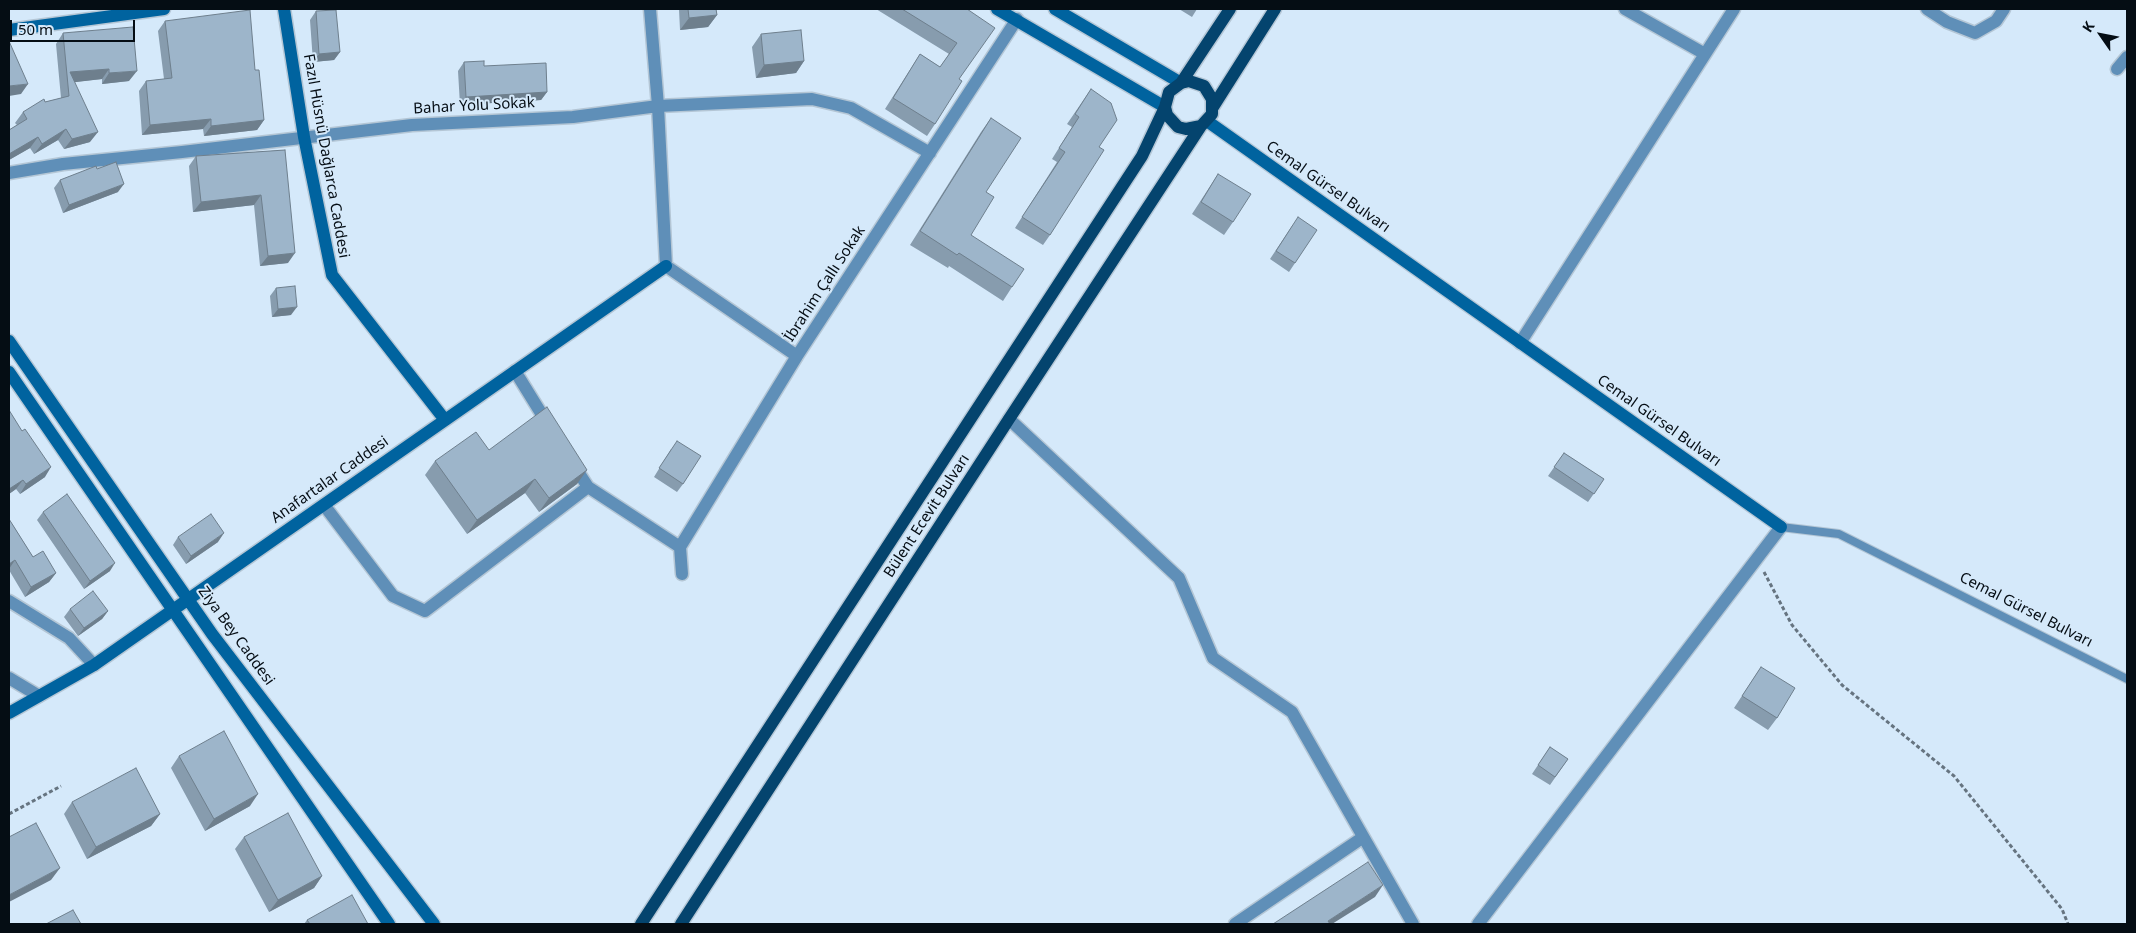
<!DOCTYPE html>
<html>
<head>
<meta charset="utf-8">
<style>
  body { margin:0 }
  #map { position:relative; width:2136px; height:933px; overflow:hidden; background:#d5e9fa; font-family:"Noto Sans",sans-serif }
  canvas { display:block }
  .frame { position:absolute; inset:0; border:10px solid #050d14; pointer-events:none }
  .north { position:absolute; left:2076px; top:10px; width:50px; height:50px; -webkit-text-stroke:4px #d5e9fa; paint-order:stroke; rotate:303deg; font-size:14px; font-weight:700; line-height:20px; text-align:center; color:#050d14 }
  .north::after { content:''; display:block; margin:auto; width:18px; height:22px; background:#050d14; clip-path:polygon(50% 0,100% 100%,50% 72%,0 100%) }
  .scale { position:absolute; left:10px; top:20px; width:125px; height:22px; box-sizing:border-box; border:2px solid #050d14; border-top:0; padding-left:6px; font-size:15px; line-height:18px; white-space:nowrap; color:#050d14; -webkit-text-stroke:4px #d5e9fa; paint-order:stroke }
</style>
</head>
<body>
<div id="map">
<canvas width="2136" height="933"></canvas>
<div class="frame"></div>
<div class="north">K</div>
<div class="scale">50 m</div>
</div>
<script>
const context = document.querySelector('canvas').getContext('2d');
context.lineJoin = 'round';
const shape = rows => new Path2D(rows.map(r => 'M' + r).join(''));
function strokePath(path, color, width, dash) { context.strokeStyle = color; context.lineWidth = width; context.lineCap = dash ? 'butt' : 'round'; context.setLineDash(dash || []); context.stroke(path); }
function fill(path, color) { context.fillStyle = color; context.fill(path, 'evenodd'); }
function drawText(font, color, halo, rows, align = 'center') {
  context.font = font + ' "Noto Sans",sans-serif'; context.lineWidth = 4; context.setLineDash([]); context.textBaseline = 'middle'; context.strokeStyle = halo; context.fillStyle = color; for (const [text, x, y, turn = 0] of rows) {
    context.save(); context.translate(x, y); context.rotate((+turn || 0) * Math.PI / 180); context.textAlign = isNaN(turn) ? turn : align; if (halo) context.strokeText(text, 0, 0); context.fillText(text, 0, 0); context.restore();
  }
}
const lane = shape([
  [1781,527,1839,534,2127,679]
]);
const street = shape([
  [650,9,658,106,666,266,797,356],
  [1625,9,1705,54],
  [1927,9,1947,22,1975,33,1996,21,2004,9],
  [2117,69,2127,57],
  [9,173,63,164,182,152,412,125,573,117,658,106,812,99,851,108,930,153],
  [1520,343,1734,9],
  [515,371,549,426],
  [1009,419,1179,578,1213,658,1292,712,1413,924],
  [573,464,588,487,680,547],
  [324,505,393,596,425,611,588,487],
  [682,574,680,547,797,356,1017,19],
  [9,601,69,638,94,665],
  [9,678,39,696],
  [1235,924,1362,838],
  [1478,924,1781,527]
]);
const secondary = shape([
  [284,9,304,137,332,275,445,420],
  [997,9,1165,107],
  [1055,9,1181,83],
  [9,30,164,9],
  [1207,121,1781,527],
  [9,341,212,634,434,924],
  [9,372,389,924],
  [9,713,94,665,666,266]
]);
const primary = shape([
  [1181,83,1230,9],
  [1213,107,1275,9],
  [641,924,1142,156,1165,107],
  [681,924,1009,419,1201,126,1212,114,1212,99,1204,86,1189,81,1181,83,1169,92,1165,107,1167,115,1178,127,1186,129,1201,126]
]);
strokePath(lane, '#b4c6d5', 10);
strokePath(street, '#b4c6d5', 15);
strokePath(secondary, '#b4c6d5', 15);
strokePath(primary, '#b4c6d5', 15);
strokePath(shape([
  [1764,572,1792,625,1842,685,1954,776,2062,909,2068,924],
  [9,814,61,786]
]), '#667480', 3, [4, 2.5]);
strokePath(lane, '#5f8fb8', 8);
strokePath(street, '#5f8fb8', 12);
strokePath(secondary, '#00639f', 12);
strokePath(primary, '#04446e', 12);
fill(shape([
  [679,9,716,9,717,15,708,27,680,30],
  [876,9,967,9,959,79,935,124,927,136,885,109,920,54,940,67,949,54],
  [1179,9,1197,9,1192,17],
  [316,11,340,52,334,60,313,62,310,20],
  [165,21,255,70,264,120,257,130,204,136,203,129,142,135,139,91,146,81,164,79,158,31],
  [63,33,129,81,102,84,102,79,74,82,90,142,64,149,58,140,34,154,30,148,9,160,9,130,17,125,15,123,23,112,45,102,61,98,56,44],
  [761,34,804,61,796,73,756,78,752,47],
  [464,62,484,66,547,92,541,100,460,105,458,71],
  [1091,89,1099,147,1050,235,1043,245,1015,228,1057,162,1052,159,1072,127,1067,124],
  [991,118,986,192,971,235,1012,287,1003,301,949,266,948,268,910,245,981,132],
  [285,150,288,263,260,266,254,205,193,212,189,166,196,156],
  [97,169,118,192,63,213,54,188,60,180],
  [1218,174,1233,222,1224,235,1192,214],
  [1292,226,1295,263,1289,272,1270,259],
  [276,288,291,315,272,317,270,296],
  [9,410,45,477,20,494,16,489,9,494],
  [671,449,683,484,677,492,654,477],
  [489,450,577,484,539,512,525,493,467,534,425,475,435,461],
  [1564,453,1604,479,1588,502,1548,476],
  [43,512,110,571,84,589,37,520],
  [9,519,33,557,56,573,49,582,25,597,9,570],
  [178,537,218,542,186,564,173,545],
  [70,609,108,611,102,619,78,636,64,617],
  [1761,667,1777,718,1768,730,1734,708],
  [1550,747,1568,759,1550,785,1532,774],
  [179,756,250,806,205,831,171,768],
  [72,802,160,814,151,826,87,859,64,814],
  [244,837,322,876,314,888,269,912,235,849],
  [307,920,368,924,304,924]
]), '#879cae');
fill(shape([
  [717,15,708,27,680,30,689,18],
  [340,52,334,60,313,62,319,54],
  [804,61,796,73,756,78,764,65],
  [109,69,102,79,68,83,70,72],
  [137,71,129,81,102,84,109,73],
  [28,84,21,94,9,96,9,86],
  [547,92,541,100,460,105,466,97],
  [211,119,203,129,142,135,150,125],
  [264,120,257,130,204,136,211,126],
  [66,129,58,140,34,154,42,144],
  [98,132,90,142,64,149,72,139],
  [38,137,30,148,9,160,9,154],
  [124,184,118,192,63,213,69,205],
  [261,195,254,205,193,212,201,202],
  [295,253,288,263,260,266,268,256],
  [297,307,291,315,272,317,278,309],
  [51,467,45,477,20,494,26,484],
  [587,470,577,484,539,512,549,498],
  [535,479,525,493,467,534,477,520],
  [23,480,16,489,9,494,9,489],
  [224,533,218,542,186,564,191,556],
  [15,560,9,569,9,564],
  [115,563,110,571,84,589,90,581],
  [56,573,49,582,25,597,31,587],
  [108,611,102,619,78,636,84,628],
  [258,794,250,806,205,831,214,819],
  [160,814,151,826,87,859,96,847],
  [60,868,51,880,9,902,9,895],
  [322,876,314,888,269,912,278,900],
  [1383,885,1375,897,1332,924,1325,924,1328,921]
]), '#6e7f8d');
const building = shape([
  [688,9,716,9,717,15,689,18,688,9],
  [902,9,967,9,995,28,959,79,962,81,935,124,893,98,920,54,940,67,957,43,902,9],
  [250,10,255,70,259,70,264,120,211,126,211,119,150,125,146,81,172,78,165,21,250,10],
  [336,10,340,52,319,54,316,11,336,10],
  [133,27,137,71,109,73,109,69,70,72,98,132,72,139,66,129,42,144,38,137,9,154,9,130,27,119,23,112,44,99,45,102,69,96,63,33,133,27],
  [801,30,804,61,764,65,761,34,801,30],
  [9,41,28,84,9,86,9,41],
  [484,61,484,66,546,63,547,92,466,97,464,62,484,61],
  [1091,89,1111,103,1117,120,1099,147,1104,150,1050,235,1022,217,1065,152,1059,148,1079,117,1075,114,1091,89],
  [991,118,1021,138,986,192,994,197,971,235,1024,269,1012,287,959,253,957,255,920,231,991,118],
  [285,150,295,253,268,256,261,195,201,202,196,156,285,150],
  [116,162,124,184,69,205,60,180,96,166,97,169,116,162],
  [1218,174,1251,194,1233,222,1201,202,1218,174],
  [1298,217,1317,230,1295,263,1276,251,1298,217],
  [295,286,297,307,278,309,276,288,295,286],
  [547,407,587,470,549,498,535,479,477,520,435,461,476,432,489,450,547,407],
  [9,410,22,431,25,429,51,467,26,484,23,480,9,489,9,410],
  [677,441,701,456,683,484,659,468,677,441],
  [1564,453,1604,479,1594,494,1554,467,1564,453],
  [67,494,115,563,90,581,43,512,67,494],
  [211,514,224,533,191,556,178,537,211,514],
  [9,519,33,557,43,551,56,573,31,587,15,560,9,564,9,519],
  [93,591,108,611,84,628,70,609,93,591],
  [1761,667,1795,688,1777,718,1742,696,1761,667],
  [224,731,258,794,214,819,179,756,224,731],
  [1550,747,1568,759,1555,777,1538,765,1550,747],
  [136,768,160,814,96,847,72,802,136,768],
  [288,813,322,876,278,900,244,837,288,813],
  [36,823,60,868,9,895,9,837,36,823],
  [1368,862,1383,885,1328,921,1330,924,1273,924,1368,862],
  [352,895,368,924,310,924,307,920,352,895],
  [73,910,81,924,46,924,73,910]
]);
fill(building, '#9db5ca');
strokePath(building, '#6e7f8d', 1);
drawText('15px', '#050d14', '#d5e9fa', [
  ["Bahar Yolu Sokak",474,106,-3],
  ["Fazıl Hüsnü Dağlarca Caddesi",326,156,80],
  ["Cemal Gürsel Bulvarı",1328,187,35],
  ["İbrahim Çallı Sokak",825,284,-57],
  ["Cemal Gürsel Bulvarı",1659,421,35],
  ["Anafartalar Caddesi",330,480,-35],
  ["Bülent Ecevit Bulvarı",927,516,-57],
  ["Cemal Gürsel Bulvarı",2026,610,27],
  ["Ziya Bey Caddesi",236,636,54]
]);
</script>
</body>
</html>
